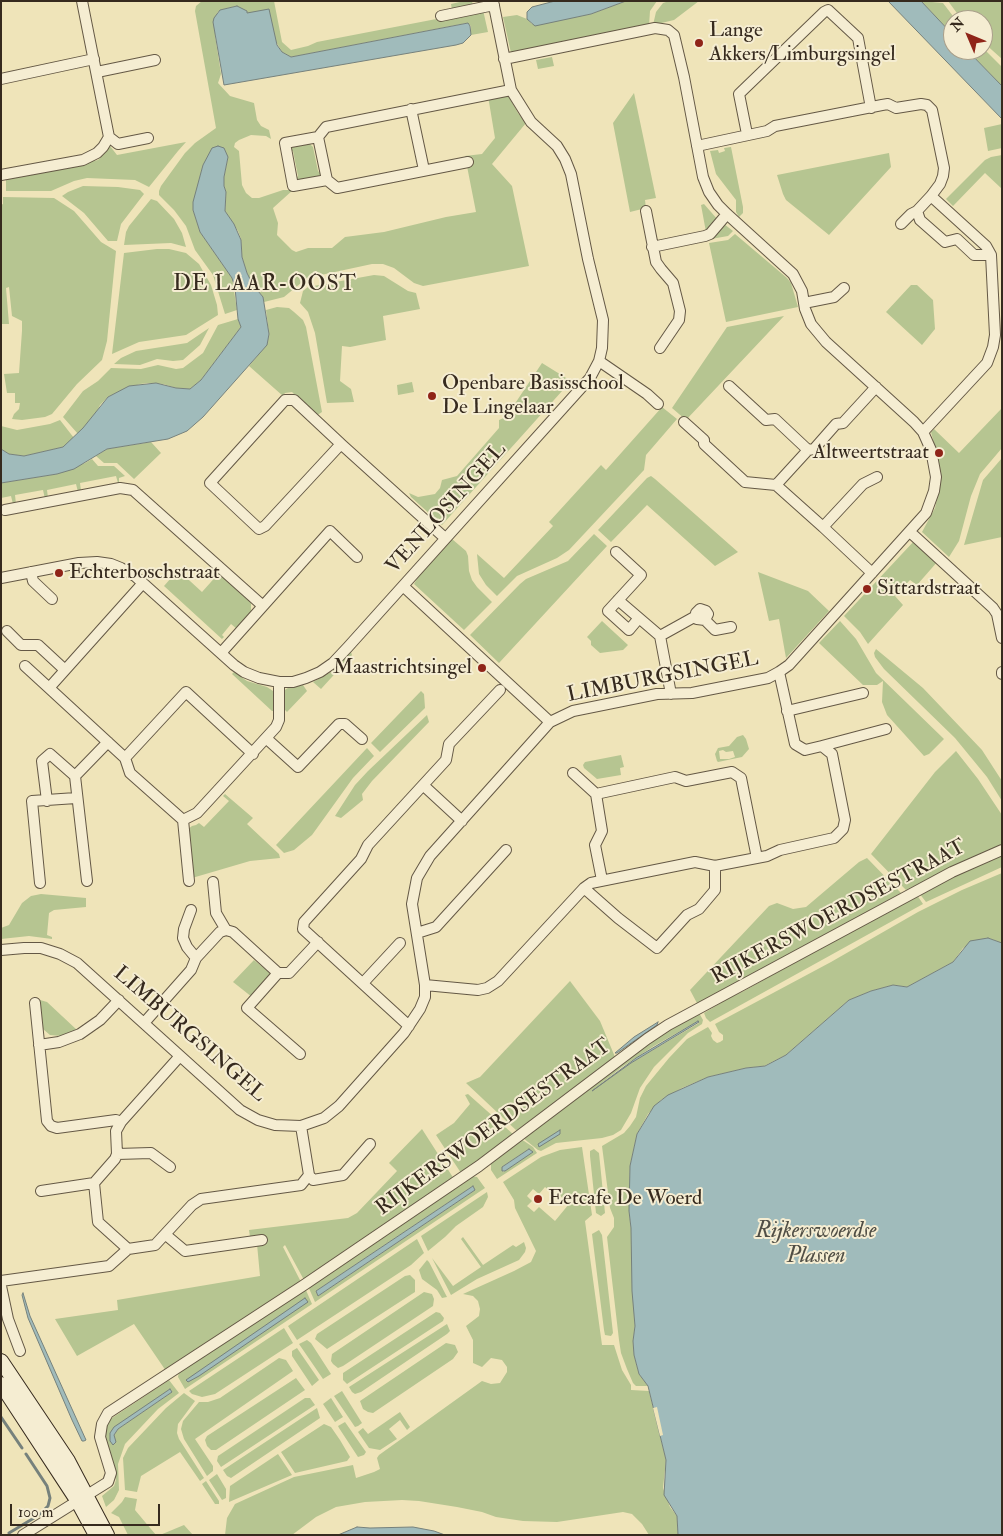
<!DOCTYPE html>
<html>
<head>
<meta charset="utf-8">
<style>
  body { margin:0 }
  #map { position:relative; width:1003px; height:1536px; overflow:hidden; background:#efe4b9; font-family:"IM FELL Double Pica",serif }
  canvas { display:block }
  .frame { position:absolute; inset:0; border:2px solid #362a1e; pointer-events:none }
  .north { position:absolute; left:943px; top:10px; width:50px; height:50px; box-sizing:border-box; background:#f5edd2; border:1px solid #a99f8a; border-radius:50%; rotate:315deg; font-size:14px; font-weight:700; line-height:20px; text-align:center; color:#362a1e }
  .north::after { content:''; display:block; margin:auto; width:18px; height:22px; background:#8f2418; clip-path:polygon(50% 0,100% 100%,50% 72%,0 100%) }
  .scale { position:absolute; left:10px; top:1504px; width:150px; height:22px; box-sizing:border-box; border:2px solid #362a1e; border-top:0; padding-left:6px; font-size:15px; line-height:18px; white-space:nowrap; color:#362a1e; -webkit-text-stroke:4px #f5edd2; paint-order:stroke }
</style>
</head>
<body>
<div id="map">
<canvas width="1003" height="1536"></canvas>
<div class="frame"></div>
<div class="north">N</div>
<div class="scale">100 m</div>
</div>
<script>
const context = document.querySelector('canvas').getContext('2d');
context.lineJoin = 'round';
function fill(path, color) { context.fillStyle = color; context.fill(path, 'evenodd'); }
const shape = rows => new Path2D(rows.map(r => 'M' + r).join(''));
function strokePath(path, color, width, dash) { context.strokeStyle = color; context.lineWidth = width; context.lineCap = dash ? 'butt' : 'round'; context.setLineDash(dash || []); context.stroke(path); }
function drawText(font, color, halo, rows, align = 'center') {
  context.font = font + ' "IM FELL Double Pica",serif'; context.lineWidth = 4; context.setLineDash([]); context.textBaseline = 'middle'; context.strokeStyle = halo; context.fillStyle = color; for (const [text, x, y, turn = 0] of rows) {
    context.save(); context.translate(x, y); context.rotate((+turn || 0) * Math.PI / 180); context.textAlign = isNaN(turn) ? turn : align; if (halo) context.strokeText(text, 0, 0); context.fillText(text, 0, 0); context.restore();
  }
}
fill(shape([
  [274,1,282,42,291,50,308,46,317,42,483,10,488,32,471,35,471,26,467,23,291,57,282,52,275,40,237,6,220,10,217,13,215,35,221,74,218,83,230,96,254,103,257,120,261,126,269,130,271,139,266,136,251,135,239,140,235,143,234,147,239,151,242,185,246,193,252,198,259,198,283,190,293,190,273,208,278,223,277,235,292,250,296,252,308,248,332,248,345,237,384,232,446,217,476,212,465,156,482,154,495,138,488,96,506,92,518,113,526,123,492,164,512,186,529,266,423,286,414,283,394,268,383,264,372,264,307,278,284,297,264,302,263,297,253,285,247,273,242,257,241,239,238,231,225,211,226,192,224,186,224,177,228,157,203,165,194,202,193,210,200,232,232,278,237,310,225,314,213,275,195,250,186,226,174,210,159,195,159,191,161,186,185,153,195,143,216,128,195,11,196,6,202,1],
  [464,1,472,1,473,6,452,10,451,4],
  [626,1,657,1,650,11,649,26,511,53,503,17,517,15,527,19,532,24,591,14],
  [669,1,699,1,674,20,653,25,656,12,663,3],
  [921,1,943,3,956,20,953,20,953,35],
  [948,1,1002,1,1002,59,983,42,983,20,962,20],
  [983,48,1002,67,1002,86,967,50,983,50],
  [552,57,554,66,538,69,536,60],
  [634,93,656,198,645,200,646,208,630,212,613,123],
  [1002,124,1002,148,988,151,984,128],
  [312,141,310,144,313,147,318,171,321,174,319,178,298,182,295,180,298,176,293,151,291,151,290,148,292,145],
  [186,142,178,151,149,187,135,180,87,178,74,181,51,191,6,191,6,179,98,160,106,152,110,146,117,155],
  [731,147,743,207,743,213,739,217,736,212,736,200,716,174,710,151,718,150,719,153,725,151,724,148],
  [889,153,891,167,829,235,786,200,783,194,777,175],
  [1002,155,1002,189,985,173,953,206,946,199,985,160,991,157],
  [83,186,118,187,140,190,144,194,121,224,117,241,108,241,84,213,62,196,68,192],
  [3,197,54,198,74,211,101,242,116,251,107,341,102,360,77,384,52,414,45,417,22,420,12,419,14,414,19,409,20,403,15,403,15,393,7,393,4,374,19,373,22,331,22,321,12,316,9,287,6,288,9,324,1,324,1,205,3,204],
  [151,199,157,201,174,219,182,233,186,247,171,243,124,245,126,232,129,226],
  [704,204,718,220,706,232,701,205],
  [724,224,733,231,728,236,711,239],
  [735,234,787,278,791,283,798,307,726,322,709,243,728,240],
  [157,249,169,249,186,253,199,264,211,285,217,305,218,315,186,335,139,342,112,354,124,253],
  [374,275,384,276,408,291,416,293,420,309,383,316,386,340,350,347,342,346,340,381,351,389,354,402,327,403,315,333,308,312,300,303,303,291,308,287],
  [911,285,917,285,933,300,935,329,922,345,886,312],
  [277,307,289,308,294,312,303,320,306,327,322,412,316,416,292,392,285,393,283,396,249,366,267,344,269,334,266,310],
  [784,316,686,420,672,408,727,327],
  [238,319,241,327,201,380,190,389,176,388,163,384,148,383,140,384,116,393,108,397,100,405,96,414,78,434,63,417,83,391,98,381,111,368,141,369,158,365,176,369,183,368,203,353,218,325],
  [209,328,200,345,183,360,173,361,157,359,140,365,114,364,121,358,136,351,187,343],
  [542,363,571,381,442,525,411,497,409,493,418,497,435,494,440,488,442,480,457,476,499,428,499,420,506,417],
  [412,382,414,392,398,395,397,385],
  [662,407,677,419,646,455,644,470,569,550,557,558,517,576,497,596,486,585,479,574,477,554,504,578,553,526,549,522,601,465,606,470],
  [1002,408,1002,448,980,474,971,496,959,541,949,557,922,532,935,508,940,484,939,463,931,432,934,429,959,453],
  [60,420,74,438,63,447,24,456,9,454,1,449,1,426,17,430,50,424],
  [151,442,161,453,134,479,117,463,104,463,96,456,107,449],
  [1002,458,1002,537,964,545,983,480],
  [92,459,98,466,114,466,125,476,119,478,119,483,118,483,116,476,80,483,81,491,78,492,76,484,47,490,48,498,45,499,43,490,15,495,16,504,13,504,11,496,1,498,1,483,57,474,85,463],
  [651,476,655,479,738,552,715,566,647,505,611,542,598,530,647,478],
  [594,534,607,546,499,663,470,635,520,584,526,579,568,561],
  [452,539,466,551,468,556,469,571,472,580,477,587,492,602,464,630,414,584,418,577],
  [915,540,938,561,917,585,910,580,895,596,903,605,868,644,860,632,844,616],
  [178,570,202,592,219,573,251,603,251,612,237,629,231,624,222,635,224,637,222,639,164,586],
  [758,572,808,591,829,611,786,658,779,619,769,621],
  [602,621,628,645,623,650,600,653,591,645,591,641,587,637],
  [840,621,856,639,876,673,944,739,929,754,924,756,887,715,882,702,883,681,877,685,863,685,819,643],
  [876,649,923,688,982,750,1002,781,1002,801,987,777,955,738,884,669,875,657,874,653],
  [351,652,352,655,321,689,313,682,331,672],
  [234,672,247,681,267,687,273,691,275,711,272,711,232,674],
  [303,685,307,691,287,712,283,708,283,691,288,688],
  [421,691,424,694,425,708,380,752,371,743],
  [427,715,429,722,372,781,362,794,363,800,341,818,335,816,355,785,368,771],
  [743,735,746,739,749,749,742,757,718,762,717,761,715,754,718,748,729,746,737,737],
  [723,750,726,752,733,751,735,757,729,759,720,759,719,751],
  [367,748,374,756,353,778,312,835,294,850,284,853,276,845],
  [956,751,978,779,1002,815,1002,844,906,890,871,854,935,772],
  [621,755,624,767,620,768,621,775,597,779,584,768,583,765,585,762],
  [225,794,253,818,247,824,279,854,280,858,250,861,192,878,187,830,192,826,196,825,199,823,204,827,229,801,223,796],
  [1002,854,1002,867,926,902,919,893],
  [867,858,901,893,698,1005,690,990,769,906,777,903,793,909,806,907,859,862],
  [1002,873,1002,943,988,938,963,948,953,962,907,987,893,985,871,991,849,1000,786,1055,764,1066,746,1068,708,1077,682,1088,661,1100,648,1114,637,1134,630,1166,629,1211,631,1228,635,1326,633,1341,634,1355,639,1374,648,1386,636,1386,633,1383,627,1369,621,1353,619,1340,607,1237,614,1227,614,1218,610,1208,602,1146,624,1133,630,1126,636,1117,640,1098,646,1086,669,1058,687,1039,708,1027,712,1033,711,1036,713,1040,717,1043,720,1042,723,1040,723,1035,719,1032,715,1024,831,962,918,912,962,890],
  [41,894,86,898,86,907,54,910,49,913,47,935,52,937,52,939,29,936,1,939,1,928,9,925,22,903,31,896],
  [914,895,917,895,923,904,710,1022,706,1018,704,1013,729,998,744,991],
  [254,960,270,973,270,977,252,997,233,982],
  [570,981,600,1021,615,1057,517,1131,466,1083,480,1077],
  [40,1000,47,1002,77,1030,61,1036,50,1035,43,1029],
  [699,1013,703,1020,702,1024,688,1033,654,1067,640,1088,631,1113,621,1130,613,1135,602,1138,556,1143,541,1151,538,1150,523,1138,652,1039],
  [698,1021,699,1023,631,1063,592,1091,622,1067,654,1046],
  [468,1094,514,1135,461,1173,436,1135,454,1123,470,1104,465,1095],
  [422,1129,454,1179,304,1280,285,1245,283,1247,301,1282,166,1371,134,1324,77,1356,55,1319,118,1310,117,1300,260,1276,257,1244,250,1237,249,1230,348,1218,357,1213,397,1171,389,1163],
  [521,1139,533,1147,537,1153,497,1179,491,1170,491,1164,494,1160],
  [529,1149,532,1152,503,1172,502,1167],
  [582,1147,592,1215,585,1221,602,1345,614,1345,622,1370,631,1385,631,1390,649,1391,666,1460,663,1488,670,1507,677,1516,678,1535,649,1535,642,1524,632,1514,623,1512,557,1522,523,1521,496,1517,482,1512,457,1507,419,1501,402,1500,365,1502,336,1507,316,1517,292,1535,225,1535,227,1518,235,1504,294,1477,353,1465,356,1478,374,1472,380,1469,377,1458,379,1455,482,1381,491,1384,500,1383,507,1372,507,1367,502,1360,491,1358,482,1367,473,1363,473,1340,466,1326,479,1316,480,1309,478,1301,473,1296,463,1294,514,1271,531,1262,536,1251,515,1208,514,1200,503,1182,541,1157,560,1150],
  [545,1187,552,1193,554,1190,569,1204,555,1221,539,1207,534,1212,527,1206,532,1201,527,1196,533,1189,539,1194],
  [594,1149,599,1153,605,1213,601,1216,596,1213,590,1156,590,1151],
  [471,1176,477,1177,485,1188,315,1302,308,1286,330,1274],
  [473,1186,475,1190,318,1296,316,1291],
  [487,1192,488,1197,483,1207,456,1226,445,1237,428,1251,421,1236],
  [599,1230,602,1235,613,1333,611,1336,605,1335,604,1330,592,1234],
  [463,1237,483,1265,513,1245,516,1247,524,1242,526,1248,525,1252,519,1260,477,1279,451,1295,432,1258,453,1286,481,1267,461,1239],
  [417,1239,424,1253,411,1265,297,1340,288,1326],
  [427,1260,429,1262,447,1297,442,1298,437,1290,422,1279,419,1270],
  [410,1275,415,1280,415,1292,327,1349,315,1339,317,1334,405,1276],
  [305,1288,312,1304,185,1389,178,1377,179,1371],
  [424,1292,432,1294,434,1299,433,1306,343,1366,338,1368,333,1364,331,1361,332,1354],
  [436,1312,440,1313,444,1318,443,1321,347,1384,343,1380,343,1373],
  [447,1324,450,1331,447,1334,361,1392,355,1394,352,1392,349,1387],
  [284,1328,293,1343,215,1394,202,1397,192,1394,189,1391],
  [307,1340,311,1343,331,1374,323,1379,299,1344],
  [446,1343,455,1345,458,1352,453,1359,373,1413,368,1412,363,1409,360,1401],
  [297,1348,319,1380,312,1386,292,1356,292,1351],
  [279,1358,286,1360,293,1371,195,1439,213,1466,213,1471,207,1476,184,1439,181,1429,183,1421,199,1402,208,1402,220,1398],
  [296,1378,305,1390,216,1450,211,1450,207,1446,205,1440,207,1436],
  [169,1380,179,1393,158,1409,125,1444,118,1464,119,1490,114,1500,106,1507,102,1496,114,1486,116,1480,104,1429,109,1420],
  [170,1389,172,1392,118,1429,114,1435,110,1433],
  [342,1391,362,1423,358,1426,355,1427,334,1396],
  [184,1393,195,1401,178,1424,177,1433,179,1439,204,1478,200,1481,180,1452,141,1476,137,1492,125,1490,123,1458,128,1448,166,1408],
  [305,1398,310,1398,315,1405,221,1467,217,1461,218,1456],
  [331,1398,343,1417,335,1422,323,1404],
  [317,1408,320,1418,231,1478,227,1476,223,1470],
  [400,1412,410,1427,407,1430,400,1420,389,1429,397,1439,380,1450,369,1448,358,1432,363,1428,368,1434],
  [345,1422,366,1452,364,1455,358,1457,339,1428,338,1426],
  [324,1424,331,1427,340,1440,350,1457,347,1461,295,1473,281,1452],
  [278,1454,292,1475,229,1502,230,1486],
  [217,1474,226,1489,226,1498,222,1500,209,1480],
  [206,1481,219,1501,219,1504,215,1504,202,1484],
  [125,1497,137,1499,135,1510,156,1535,128,1535,119,1517,111,1513,122,1502],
  [184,1525,193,1535,160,1535]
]), '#b6c591');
const water = shape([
  [555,1,626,1,591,14,535,26,527,19,527,12,532,7,555,1],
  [888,1,921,1,953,35,953,50,967,50,1002,86,1002,119,888,1],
  [237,6,247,11,247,13,269,9,277,45,282,52,291,57,468,23,470,26,471,35,463,43,456,45,224,85,213,22,214,18,220,10,237,6],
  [218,146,224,148,228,157,224,177,224,186,226,192,225,211,234,224,241,240,242,257,247,273,253,285,263,297,269,334,267,345,203,417,187,431,168,439,107,449,74,469,57,474,1,483,1,449,9,454,24,456,63,447,83,428,108,397,129,386,156,383,176,388,190,389,201,380,241,327,238,319,235,288,232,278,200,232,193,210,193,202,203,165,212,148,218,146],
  [988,938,1002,943,1002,1535,678,1535,677,1516,664,1495,666,1460,648,1386,639,1374,634,1355,633,1341,635,1326,632,1291,631,1228,629,1211,630,1166,637,1134,654,1106,668,1095,708,1077,746,1068,765,1066,786,1055,849,1000,871,991,893,985,907,987,953,962,970,941,988,938],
  [698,1021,699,1022,631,1063,592,1091,636,1058,698,1021],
  [658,1022,657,1025,617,1053,615,1053,634,1037,658,1022],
  [560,1130,560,1134,539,1147,538,1144,560,1130],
  [529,1149,533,1152,505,1171,502,1171,502,1167,529,1149],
  [473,1186,475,1190,318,1296,316,1291,473,1186],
  [23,1293,30,1316,86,1440,84,1441,82,1441,72,1420,28,1318,22,1295,23,1293],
  [305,1298,308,1302,199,1376,188,1382,186,1380,305,1298],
  [170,1389,172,1392,118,1429,114,1435,116,1442,113,1445,110,1441,110,1433,114,1427,170,1389],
  [357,1527,370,1528,413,1527,434,1531,445,1535,338,1535,357,1527]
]);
fill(water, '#a0bbbb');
strokePath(water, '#76817c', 1);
fill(shape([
  [657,1407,663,1435,660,1436,653,1408]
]), '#efe4b9');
strokePath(shape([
  [1,1417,22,1448],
  [9,1533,39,1515,48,1506,50,1498,47,1486,26,1454]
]), '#76817c', 3);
const minor = shape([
  [82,1,109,137],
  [441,16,494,5],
  [97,72,155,60],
  [1,79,94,59],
  [411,109,424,170],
  [747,134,739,94,824,12,828,10,858,38,871,108],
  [318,137,285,143,293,186,327,180,318,137,326,127,511,90],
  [697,146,767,131,775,126,882,105,888,104,896,108,921,104,927,105,932,110,944,168,943,176,940,184,931,196,917,211,911,214,901,224],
  [1,175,83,160,97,153,103,147,109,137,118,144,148,138],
  [327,180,337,188,468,162],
  [646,211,656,262,661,269,673,283,680,311,679,320,660,348],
  [917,211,920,220,945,242,957,239,974,255,991,255],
  [652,247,705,236,710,234,727,214],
  [804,303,834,297,844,288],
  [599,361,647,394,658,404],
  [729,386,766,420,775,419,808,450],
  [285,400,294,400,341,444,265,526,259,529,210,483,285,400],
  [684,422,704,440,704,444,745,482,776,485,808,450,814,449,836,424,843,423,876,387],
  [923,432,987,363,993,347,995,335,991,255,986,246,931,196],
  [341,444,445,538],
  [776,485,823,527,863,484,877,477],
  [5,510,120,488,133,490,263,606],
  [823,527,872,573],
  [910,532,993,608,997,614,1002,638],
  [616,552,641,575,608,611,629,630,639,618],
  [31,572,33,581,52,599],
  [1,578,79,563,97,562,111,564,121,568,135,576,234,665,244,672,259,678,279,682,293,682,306,678,320,672,333,663,348,647,590,378,599,361,602,348,603,320,588,259,571,174,565,159,557,146,531,122,511,90,493,1],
  [143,583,49,688,125,758,130,773,183,820],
  [403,586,550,722],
  [618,600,660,636],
  [705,620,708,614,706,611,700,609,696,613,697,619,705,620,715,630,731,627],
  [7,631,21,645,38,645,65,670],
  [221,653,330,531,357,557],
  [25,666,49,688],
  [1002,672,1002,674],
  [671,694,660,636,696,616],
  [787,711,863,693],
  [267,739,298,767,339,724,345,724,362,739],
  [822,746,886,729],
  [125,758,186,692,253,754],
  [573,773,596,794],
  [423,785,462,821],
  [47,801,42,761,50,754,75,776],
  [602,880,595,845,602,831,596,794,675,777,686,781,732,772,741,778,757,858],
  [87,881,75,776,108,742],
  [189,881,183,820,197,813,276,727,279,720,279,682],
  [213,882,216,913,226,930],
  [40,883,32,801,76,798],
  [584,888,618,918,657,948,687,915,699,909,715,890,715,866],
  [191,910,184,929,183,938,187,947,196,958],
  [417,933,436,927,506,850],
  [1,950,24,948,41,948,60,954,77,963,240,1110,258,1120,275,1125,301,1126,324,1118,339,1106,404,1033,420,1009,425,997,425,985,412,904,417,878,430,856,550,722,573,711,657,694,692,693,768,678,779,672,789,665,926,513,934,491,936,477,931,450,923,432,914,422,826,342,811,324,805,309,802,291,793,274,727,214,718,205,709,192,703,177,684,77,674,35,668,30,655,28,504,59],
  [363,983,400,943],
  [425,985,478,990,487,988,498,981,584,888,591,883,695,862,715,866,767,856,780,850,834,838,843,829,845,820,832,754,822,746,805,750,795,744,779,672],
  [35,1003,47,1121,51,1126,57,1128,116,1120,121,1122],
  [144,1023,191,970,196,958,220,932,226,930,233,932,278,973],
  [409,1026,303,929,304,922,361,859,368,845,446,760,449,744,500,690],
  [39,1045,59,1042,80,1034,100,1020,119,1000],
  [300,1054,247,1008,278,973,289,973,318,942],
  [180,1056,121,1122,116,1131,117,1154,115,1159,94,1183,98,1222,128,1249,155,1245,192,1205,201,1199,301,1185,309,1175,301,1126],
  [117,1154,151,1153,170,1167],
  [309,1175,313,1180,343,1175,370,1144],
  [41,1191,94,1183],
  [166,1235,185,1251,262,1240],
  [1,1281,109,1266,128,1249],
  [1,1286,8,1319,20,1351],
  [23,1535,108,1482,111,1473,100,1437,102,1424,108,1413,304,1285,479,1166,647,1039,668,1025,952,872,1002,850]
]);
const secondary = shape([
  [1,1361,68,1461,107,1535],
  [1,1384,77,1500,96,1535]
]);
strokePath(minor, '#645845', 12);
strokePath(secondary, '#362a1e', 16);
strokePath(minor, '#f5edd2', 10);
strokePath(secondary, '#f5edd2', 14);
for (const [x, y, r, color] of [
  [699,43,5,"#8f2418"],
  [432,396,5,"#8f2418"],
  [939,453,5,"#8f2418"],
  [59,573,5,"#8f2418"],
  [867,589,5,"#8f2418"],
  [482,668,5,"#8f2418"],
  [538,1199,5,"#8f2418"]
]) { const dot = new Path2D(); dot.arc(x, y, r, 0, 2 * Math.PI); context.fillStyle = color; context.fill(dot); strokePath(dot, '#f5edd2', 2); }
drawText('21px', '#362a1e', '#f5edd2', [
  ["Lange",709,31],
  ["Akkers/Limburgsingel",709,55],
  ["Openbare Basisschool",442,384],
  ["De Lingelaar",442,408],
  ["Altweertstraat",929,453,"right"],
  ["Echterboschstraat",69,573],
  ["Sittardstraat",877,589],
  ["Maastrichtsingel",472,668,"right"],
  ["Eetcafe De Woerd",548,1199]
], 'left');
drawText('21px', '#362a1e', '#f5edd2', [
  ["VENLOSINGEL",447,509,-48],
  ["LIMBURGSINGEL",663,678,-11],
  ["RIJKERSWOERDSESTRAAT",839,913,-28],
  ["LIMBURGSINGEL",189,1035,41],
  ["RIJKERSWOERDSESTRAAT",494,1128,-36]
]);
context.letterSpacing = '1px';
drawText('22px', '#362a1e', '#f5edd2', [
  ["DE LAAR-OOST",265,285]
]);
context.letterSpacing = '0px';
drawText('italic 22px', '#504e45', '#f5edd2', [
  ["Rijkerswoerdse",816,1232],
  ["Plassen",816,1257]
]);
</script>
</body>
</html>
